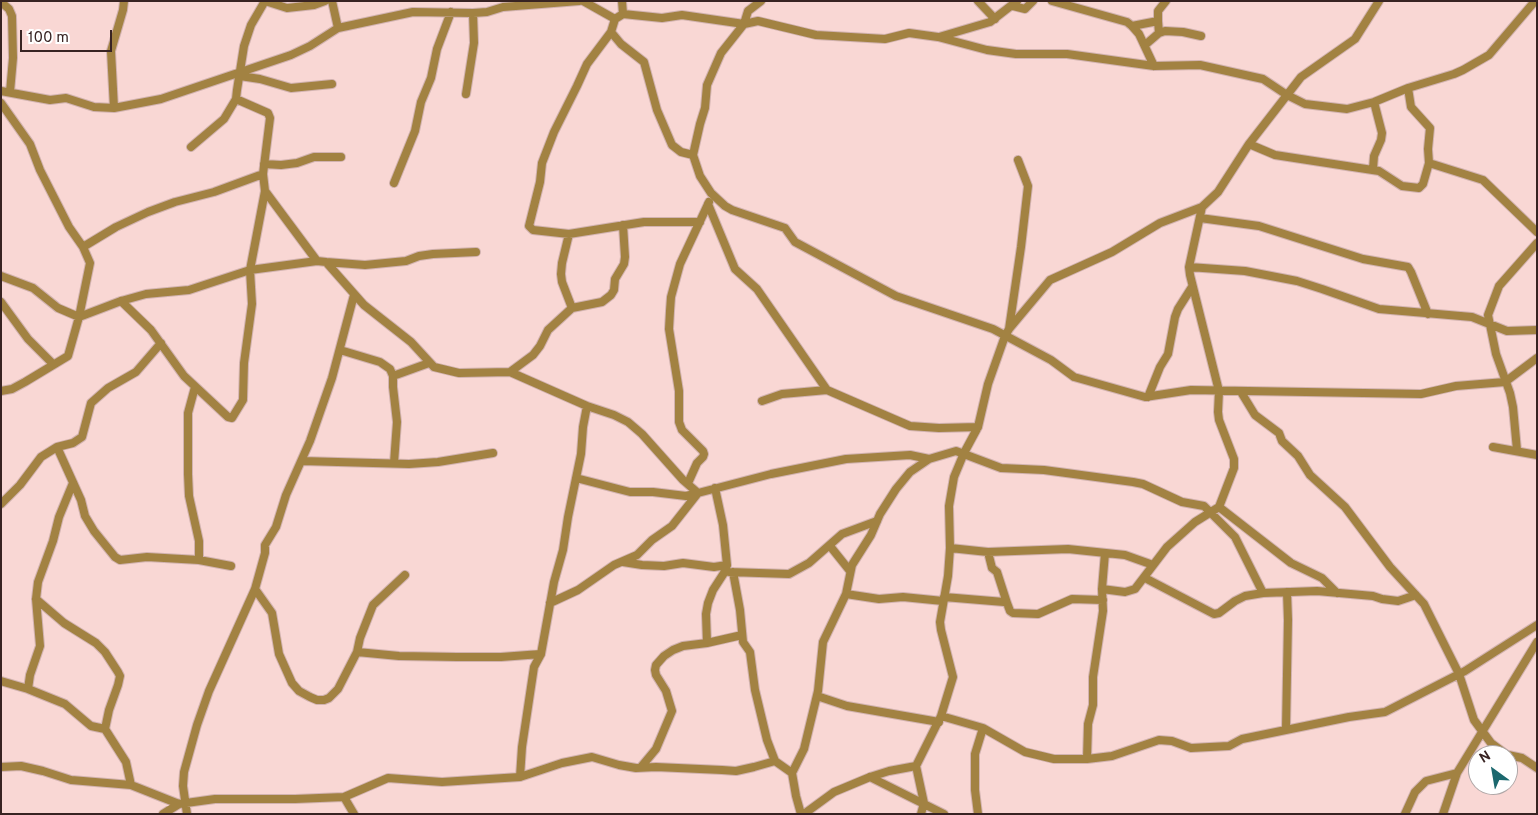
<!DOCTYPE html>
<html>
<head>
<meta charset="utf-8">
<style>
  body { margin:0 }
  #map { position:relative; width:1538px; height:815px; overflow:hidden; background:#f9d7d4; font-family:Overpass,sans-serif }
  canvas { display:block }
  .frame { position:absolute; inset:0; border:2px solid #382322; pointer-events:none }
  .north { position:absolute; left:1468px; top:745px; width:50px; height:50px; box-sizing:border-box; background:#fff; border:1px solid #afa7a7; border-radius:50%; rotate:328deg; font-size:14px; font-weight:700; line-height:20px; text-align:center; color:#382322 }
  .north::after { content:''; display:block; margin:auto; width:18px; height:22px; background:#1b686e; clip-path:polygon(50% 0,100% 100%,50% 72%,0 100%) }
  .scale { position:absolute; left:20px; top:30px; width:92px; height:22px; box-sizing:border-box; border:2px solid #382322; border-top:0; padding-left:6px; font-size:15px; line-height:18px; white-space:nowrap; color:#382322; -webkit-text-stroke:4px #fff; paint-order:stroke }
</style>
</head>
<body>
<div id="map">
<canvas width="1538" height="815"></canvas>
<div class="frame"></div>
<div class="north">N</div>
<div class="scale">100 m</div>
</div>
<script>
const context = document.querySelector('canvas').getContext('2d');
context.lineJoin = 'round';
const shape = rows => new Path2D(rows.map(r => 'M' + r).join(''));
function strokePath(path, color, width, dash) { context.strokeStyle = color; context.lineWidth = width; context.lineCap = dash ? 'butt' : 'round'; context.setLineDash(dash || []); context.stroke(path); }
const street = shape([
  [265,1,287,8,314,5,325,1],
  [332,1,338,28],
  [583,1,615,19],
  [622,1,623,14],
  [761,1,748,11,744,24,721,53,707,85,705,108,700,124,693,155,700,176,711,193,725,206,732,210,785,228,795,242,896,296,993,329,1051,360,1074,377,1145,397,1191,390,1421,394,1456,386,1505,382,1537,358],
  [978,1,995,19],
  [1052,1,1127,22,1132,26,1139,34,1154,66],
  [1,2,9,9,12,16,13,58,10,92],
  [1013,6,1025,9,1033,1],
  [1158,21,1158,11,1166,1],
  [1132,26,1158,21,1159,33],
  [611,32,621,44,644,62,657,110,672,145,681,152,693,155],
  [939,37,990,22,1017,1],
  [1145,45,1159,33,1165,31,1183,32,1201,36],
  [240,76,260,79,291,88,332,84],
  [1,91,50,100,66,98,94,107,114,108,161,99,291,55,310,46,338,28,413,12,473,13,487,12,503,7,579,1],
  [466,94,474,43,473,13],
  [1,103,30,144,40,170,69,227,83,247,90,263,79,317,68,356,25,382,12,389,1,391],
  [114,108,111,51,123,10,124,1],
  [1249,144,1275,155,1379,171,1402,186,1419,188,1423,184,1429,163,1428,149,1430,128,1411,107,1408,88],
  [191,147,224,119,236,99],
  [1429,163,1483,180,1537,232],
  [264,164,281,165,297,163,314,157,341,157],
  [1373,169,1374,156,1381,140,1382,133,1374,102],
  [394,183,415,131,421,102,431,78,437,49,451,12],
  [265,191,317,261],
  [708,204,735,269,757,289,827,390,910,426,939,428,978,427],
  [1200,218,1259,226,1363,259,1408,267,1411,272,1428,314],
  [700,222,644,222,569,234,533,230,529,226,540,182,542,163,554,132,577,86,587,64,611,32,615,19,623,14,662,18,682,15,744,24,758,21,816,35,885,39,909,33,938,37,987,50,1016,54,1067,54,1154,66,1200,65,1263,79,1287,95,1305,104,1347,109,1374,102,1408,88,1454,74,1463,70,1489,55,1535,1],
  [569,234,562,263,561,274,562,282,572,308],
  [83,247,116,227,148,212,175,202,214,192,263,174],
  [326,262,365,265,406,261,419,256,433,254,476,252],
  [1189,267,1245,271,1297,281,1322,289,1379,309,1472,317,1507,331,1537,330],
  [1,276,33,288,58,308,79,317,121,301,146,294,189,290,250,270,317,261,326,262,364,305,411,342,434,367,459,373,510,372,587,406,614,415,628,422,642,434,683,480,698,493,771,474,846,459,910,455,929,459],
  [121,301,151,330,184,376,228,417,232,418,243,400,244,363,252,304,250,270,265,191,263,174,270,118,268,113,236,99,237,90,244,46,251,25,265,1],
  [1,302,28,339,53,364],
  [1009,329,1021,247,1028,186,1018,160],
  [340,350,380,362,390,369,393,376,393,387,397,422,394,463],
  [510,372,533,355,540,346,548,330,572,308,602,302,611,295,614,290,615,279,624,264,625,257,623,225],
  [393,376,429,363],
  [195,387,188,413,188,474,189,496,199,541,199,560],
  [1241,392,1255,415,1279,433,1282,441,1298,456,1310,475,1345,507,1390,567,1424,604,1459,674,1474,720,1491,743,1507,755],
  [1148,397,1160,367,1168,354,1175,317,1178,309,1192,287],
  [762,401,782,394,827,390],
  [57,447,81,500,85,516,94,531,115,557,120,560,147,557,199,560,231,566],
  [1493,447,1537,455],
  [1517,450,1513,407,1510,393,1496,354,1488,315,1499,286,1537,243],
  [302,461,409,464,438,462,493,453],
  [576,478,630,492,653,492,686,496,698,493],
  [688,483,697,463,703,457,704,454,703,451,682,430,679,422,679,391,669,329,670,311,671,297,680,264,709,202],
  [1,504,20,485,41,457,57,447,73,443,82,437,91,403,108,388,136,372,161,343],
  [1219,507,1291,563,1322,578,1337,593],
  [830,546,850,571],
  [950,548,988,552,1068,549,1125,555,1153,565],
  [988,552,992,568,997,572,1007,603],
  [623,562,642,565,664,566,683,563,714,567,727,565],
  [729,572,789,574,809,563,842,534,877,521],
  [733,572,740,610,743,642,750,652,755,690,767,740,775,761],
  [1145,578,1214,614,1219,613,1235,601,1245,596,1263,593,1317,591,1373,596,1382,599,1398,601,1416,595],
  [255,589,272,613,279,654,292,683,299,691,310,697,317,700,324,700,329,698,338,689,357,652,360,638,373,605,405,575],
  [1102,589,1105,553],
  [846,594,879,599,903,597,943,601],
  [944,597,1004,602,1007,603,1010,611,1013,613,1038,614,1072,599,1103,600],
  [36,599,64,623,96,643,105,652,118,672,120,676,118,685,109,710,105,729,126,762,131,785],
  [550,603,578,590,614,565,637,555,652,540,672,526,698,493],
  [707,643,742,635],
  [357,652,399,656,457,657,501,657,541,654],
  [1,681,28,689,65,704,91,726,105,729],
  [28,689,30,675,40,646,36,599,38,582,53,541,59,517,73,483],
  [817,696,847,706,939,722],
  [941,716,983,728,1025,752,1054,759,1087,759,1112,756,1159,740,1172,741,1191,748,1229,746,1242,739,1349,717,1385,712,1465,671,1537,625],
  [1286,729,1288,620,1287,592],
  [1508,755,1522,758,1537,768],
  [1087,759,1088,724,1093,705,1093,677,1103,611,1102,589,1125,592,1135,589,1167,547,1195,522,1219,507,1234,468,1234,459,1219,420,1218,412,1219,391,1190,275,1189,267,1202,207],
  [916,766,924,803,921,814],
  [1,767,21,766,43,771,71,780,131,785,179,804,215,799,295,799,344,797,388,778,442,782,520,777,562,763,592,757,619,765,636,768,656,767,722,770,736,771,754,767,775,761,792,773],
  [641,767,656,749,672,711,666,691,656,675,655,670,656,665,664,656,673,650,683,646,707,643,706,614,708,603,713,590,724,573,727,565,723,525,715,488],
  [520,777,522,747,534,667,541,654,554,582,563,550,568,517,581,454,583,427,587,406],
  [870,777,944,814],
  [344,797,354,814],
  [163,814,179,804],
  [187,814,183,786,184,772,197,725,209,691,255,589,265,553,265,545,276,527,286,495,310,441,332,378,354,295],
  [801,814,796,796,792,773,804,749,818,691,823,642,846,594,852,565,871,535,880,514,896,489,910,472,929,459,956,451,1001,468,1044,470,1133,482,1143,484,1182,502,1204,506,1235,537,1263,593],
  [804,814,834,792,870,777,889,771,916,766,941,716,953,677,941,630,940,622,948,576,950,548,949,506,954,477,964,453,978,427,988,384,1005,336,1009,329,1050,280,1112,252,1160,223,1202,207,1218,192,1249,144,1301,77,1355,39,1379,1],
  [978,814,975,790,975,754,983,728],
  [1405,814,1415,792,1426,781,1457,773,1537,642],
  [1443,814,1457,773]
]);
strokePath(street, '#d2b3b0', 10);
strokePath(street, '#a28242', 8);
</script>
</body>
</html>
